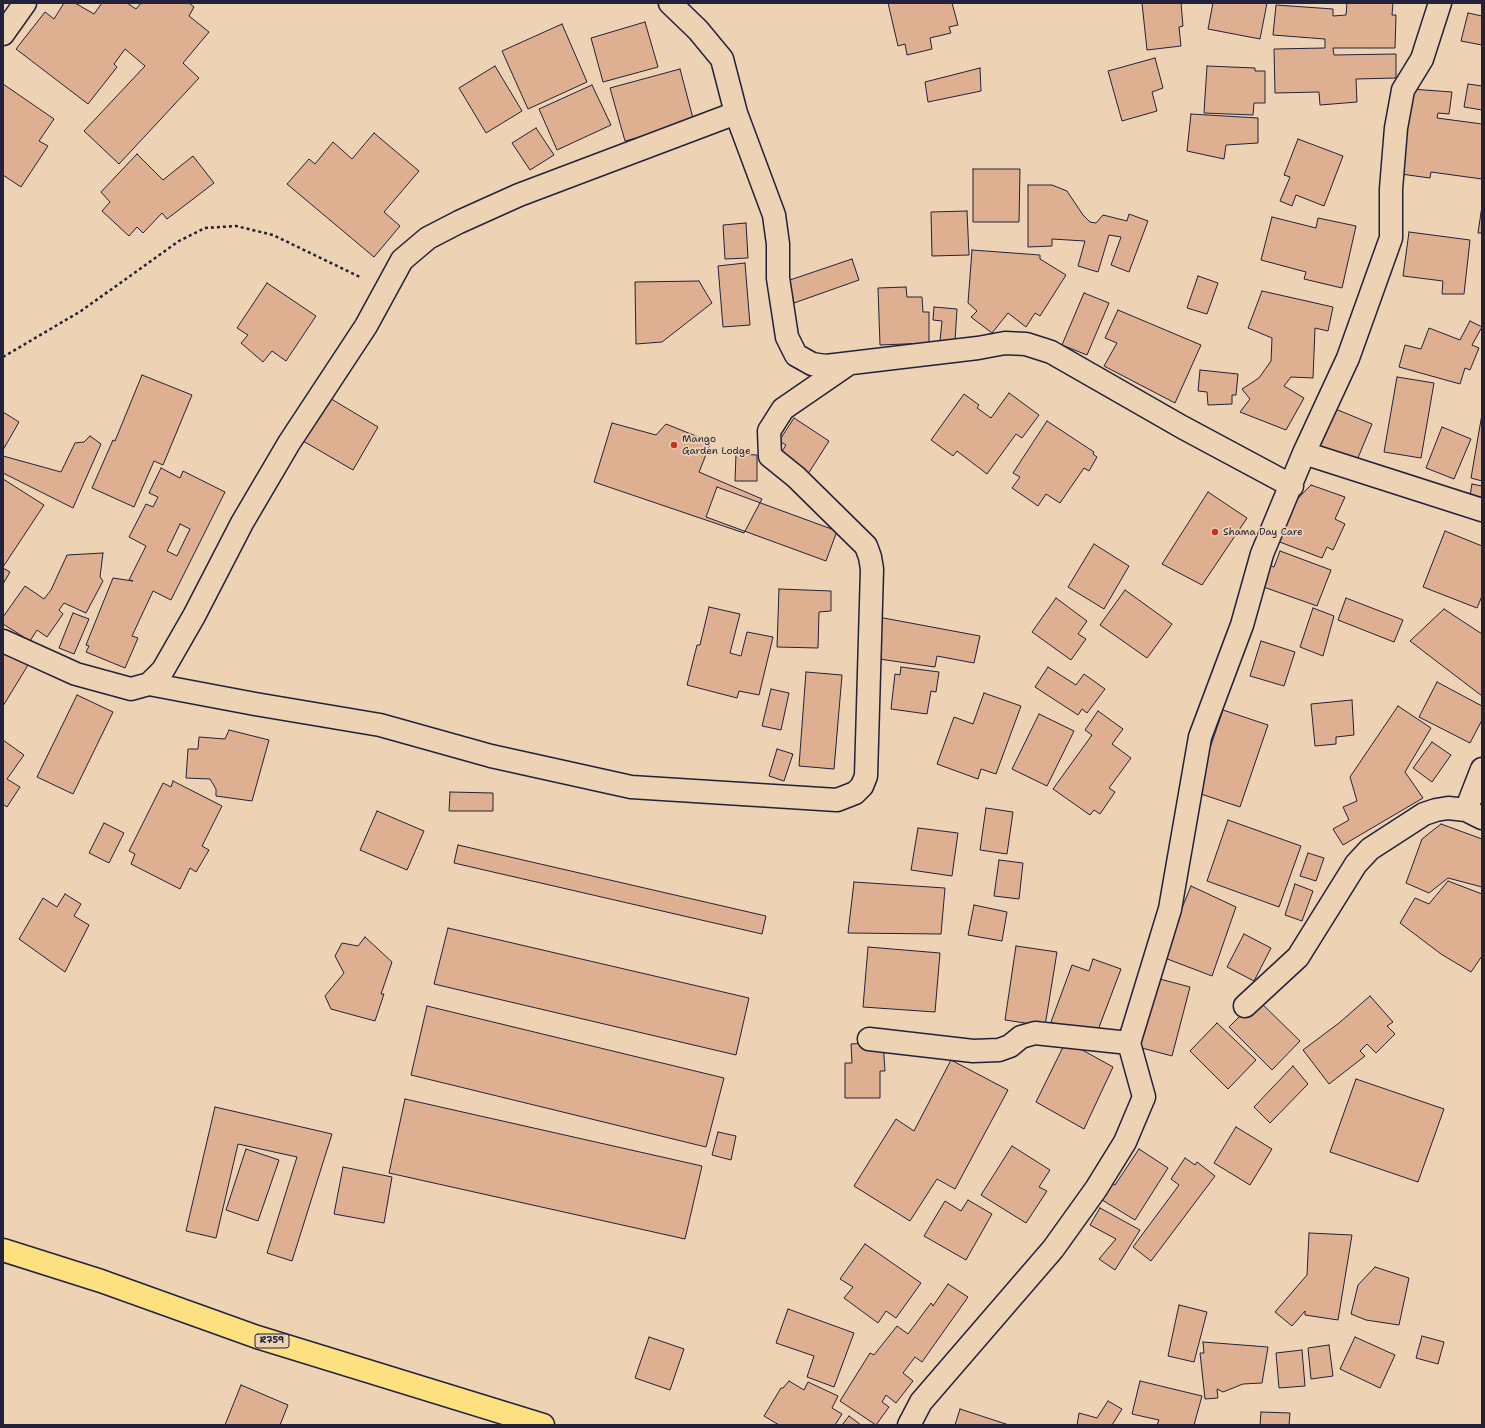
<!DOCTYPE html>
<html>
<head>
<meta charset="utf-8">
<style>
  body { margin:0 }
  #map { position:relative; width:1485px; height:1428px; overflow:hidden; background:#edd2b4; font-family:"Shantell Sans",sans-serif }
  canvas { display:block }
  .frame { position:absolute; inset:0; border:4px solid #22223b; pointer-events:none }
</style>
</head>
<body>
<div id="map">
<canvas width="1485" height="1428"></canvas>
<div class="frame"></div>
</div>
<script>
const context = document.querySelector('canvas').getContext('2d');
context.lineJoin = 'round';
function fill(path, color) { context.fillStyle = color; context.fill(path, 'evenodd'); }
const shape = rows => new Path2D(rows.map(r => 'M' + r).join(''));
function strokePath(path, color, width, dash) { context.strokeStyle = color; context.lineWidth = width; context.lineCap = dash ? 'butt' : 'round'; context.setLineDash(dash || []); context.stroke(path); }
function drawText(font, color, halo, rows, align = 'center') {
  context.font = font + ' "Shantell Sans",sans-serif'; context.lineWidth = 3.5; context.setLineDash([]); context.textBaseline = 'middle'; context.strokeStyle = halo; context.fillStyle = color; for (const [text, x, y, turn = 0] of rows) {
    context.save(); context.translate(x, y); context.rotate((+turn || 0) * Math.PI / 180); context.textAlign = isNaN(turn) ? turn : align; if (halo) context.strokeText(text, 0, 0); context.fillText(text, 0, 0); context.restore();
  }
}
const building = shape([
  [64,3,75,3,94,14,102,3,127,3,136,9,141,3,189,3,194,7,189,16,209,32,183,63,199,78,119,164,84,131,145,66,125,49,114,64,117,67,88,104,16,49,45,12,54,19,64,3],
  [888,3,952,3,958,25,949,27,951,33,930,38,932,49,907,55,905,44,898,46,888,3],
  [1142,3,1181,3,1183,26,1179,27,1181,46,1147,50,1142,3],
  [1213,3,1267,3,1260,39,1208,29,1213,3],
  [1347,3,1393,3,1392,15,1396,15,1395,48,1333,48,1334,55,1396,54,1396,78,1356,79,1357,102,1320,105,1319,92,1275,93,1274,49,1325,48,1325,39,1273,35,1276,5,1333,9,1333,16,1346,15,1347,3],
  [1468,13,1482,16,1482,45,1461,41,1468,13],
  [645,22,658,67,603,82,591,38,645,22],
  [562,24,587,82,528,109,502,51,562,24],
  [1155,58,1163,88,1152,92,1157,111,1122,121,1108,71,1155,58],
  [495,66,522,111,486,133,459,88,495,66],
  [1207,66,1255,68,1255,71,1265,71,1265,103,1254,103,1253,115,1204,113,1207,66],
  [980,68,981,91,928,102,925,82,980,68],
  [680,69,694,122,625,141,610,88,680,69],
  [3,84,54,119,39,141,48,146,21,187,3,175,3,84],
  [1468,84,1482,86,1482,110,1464,107,1468,84],
  [592,85,611,125,557,150,539,109,592,85],
  [1411,89,1452,92,1449,114,1438,113,1437,118,1482,124,1482,179,1431,172,1430,178,1401,174,1411,89],
  [1191,114,1258,118,1258,143,1226,145,1224,159,1187,151,1191,114],
  [536,128,554,155,530,170,512,143,536,128],
  [374,133,419,171,384,212,400,226,374,257,287,184,309,159,315,164,333,142,352,159,374,133],
  [1298,139,1343,156,1324,206,1296,195,1292,206,1280,201,1290,177,1284,175,1298,139],
  [137,154,163,180,193,156,214,183,167,219,162,213,143,233,137,227,129,236,102,211,110,202,101,192,137,154],
  [973,169,1020,169,1019,222,973,222,973,169],
  [1028,185,1052,185,1067,191,1083,215,1090,222,1096,223,1103,215,1127,221,1129,214,1148,221,1129,272,1111,265,1121,237,1109,235,1098,272,1078,266,1085,241,1052,239,1052,246,1028,247,1028,185],
  [1482,206,1482,233,1478,233,1482,206],
  [967,211,969,255,932,256,931,212,967,211],
  [1272,217,1316,228,1318,218,1356,226,1342,288,1304,279,1306,272,1261,260,1272,217],
  [746,223,748,258,725,259,723,225,746,223],
  [1409,232,1470,240,1464,294,1442,294,1443,281,1403,276,1409,232],
  [972,250,1040,255,1040,259,1066,275,1040,316,1035,313,1026,327,1008,313,992,333,971,317,977,311,968,303,972,250],
  [852,259,859,280,794,303,787,281,852,259],
  [745,263,750,325,723,327,718,266,745,263],
  [1198,276,1218,283,1207,314,1187,308,1198,276],
  [699,281,712,303,662,342,636,344,635,282,699,281],
  [267,283,316,316,286,361,272,351,263,362,241,343,248,335,237,328,267,283],
  [906,287,907,297,922,297,923,312,929,312,929,343,880,345,878,288,906,287],
  [1262,291,1333,307,1328,331,1315,328,1313,378,1291,377,1284,386,1304,398,1286,430,1240,412,1250,399,1242,389,1259,378,1271,361,1272,338,1248,328,1262,291],
  [1084,293,1109,303,1087,355,1062,345,1084,293],
  [934,307,957,309,955,341,940,341,942,321,933,320,934,307],
  [1118,310,1201,345,1175,403,1104,366,1117,343,1105,338,1118,310],
  [1470,321,1482,327,1472,345,1479,348,1470,370,1465,368,1460,384,1399,367,1405,345,1421,349,1429,328,1460,340,1470,321],
  [1200,370,1238,374,1236,395,1232,395,1232,404,1208,405,1207,392,1198,391,1200,370],
  [142,375,192,395,163,465,154,461,134,507,92,488,113,440,115,441,142,375],
  [1397,377,1434,383,1421,458,1384,452,1397,377],
  [1009,393,1039,415,1022,438,1016,434,987,474,957,451,953,456,931,440,964,394,979,405,977,408,991,418,1009,393],
  [328,397,378,427,353,470,303,441,328,397],
  [1333,408,1372,424,1355,465,1316,450,1333,408],
  [3,412,19,422,3,450,3,412],
  [1482,414,1482,481,1471,478,1482,414],
  [794,418,829,441,808,474,779,456,786,445,779,441,794,418],
  [1047,421,1094,452,1093,454,1097,457,1089,471,1084,468,1060,503,1046,494,1038,506,1012,488,1020,477,1013,473,1047,421],
  [612,423,656,435,666,424,711,442,699,472,762,499,744,533,594,482,612,423],
  [1442,427,1471,439,1454,479,1426,468,1442,427],
  [90,436,101,444,73,508,3,473,3,456,61,472,75,443,84,442,90,436],
  [736,454,757,455,757,481,735,481,736,454],
  [161,468,180,478,183,471,225,492,171,600,153,591,132,636,138,638,125,668,86,652,89,646,86,645,113,578,133,581,129,580,146,546,129,537,146,504,153,507,158,497,149,493,161,468],
  [180,524,190,529,177,556,167,551,180,524],
  [3,479,44,505,3,567,3,479],
  [1472,484,1482,486,1482,503,1469,501,1472,484],
  [1311,485,1345,497,1335,519,1345,524,1333,550,1327,547,1322,558,1277,541,1284,513,1311,485],
  [717,487,837,531,826,561,706,517,717,487],
  [1208,492,1247,518,1202,585,1162,564,1208,492],
  [1445,531,1482,546,1482,596,1477,608,1423,587,1445,531],
  [1094,544,1129,566,1104,609,1068,587,1094,544],
  [1280,551,1331,570,1317,606,1255,584,1263,563,1274,567,1280,551],
  [103,553,100,577,103,581,86,613,64,603,59,610,63,614,47,637,37,630,30,641,3,624,3,617,25,586,44,599,51,590,67,555,103,553],
  [3,568,10,572,3,584,3,568],
  [779,589,831,591,831,611,819,612,818,648,777,647,779,589],
  [1125,590,1172,624,1147,658,1100,625,1125,590],
  [1056,598,1087,621,1078,634,1086,639,1071,660,1032,632,1056,598],
  [1346,598,1403,620,1394,642,1338,620,1346,598],
  [709,607,740,614,730,653,741,656,747,632,773,637,759,695,739,691,737,698,687,685,697,645,700,645,709,607],
  [1313,608,1334,616,1323,656,1300,647,1313,608],
  [1444,609,1482,634,1482,696,1410,641,1444,609],
  [73,613,89,619,74,654,59,648,73,613],
  [878,617,980,636,974,663,937,656,935,667,872,658,878,617],
  [1261,641,1295,652,1284,686,1250,676,1261,641],
  [4,651,28,665,3,706,3,652,4,651],
  [901,667,939,672,936,692,931,691,927,714,891,709,895,674,900,675,901,667],
  [1048,667,1076,685,1084,674,1105,689,1087,713,1082,709,1078,715,1035,687,1048,667],
  [806,672,842,675,834,769,799,766,806,672],
  [1437,682,1482,706,1482,720,1470,743,1419,717,1437,682],
  [771,689,789,693,781,730,762,726,771,689],
  [984,693,1021,706,996,774,981,769,978,779,937,764,954,717,973,724,984,693],
  [77,695,113,712,73,794,37,777,77,695],
  [1352,700,1354,735,1336,737,1336,744,1315,746,1311,704,1352,700],
  [1398,706,1431,728,1405,772,1423,798,1343,845,1333,829,1349,820,1343,807,1357,801,1350,777,1398,706],
  [1223,710,1268,725,1240,807,1195,792,1223,710],
  [1098,711,1123,729,1112,744,1131,758,1109,788,1115,792,1100,814,1094,810,1090,815,1053,789,1092,735,1085,730,1098,711],
  [1039,714,1074,731,1047,786,1012,769,1039,714],
  [229,730,269,740,252,801,216,796,216,789,210,779,186,778,188,749,198,749,199,737,225,739,229,730],
  [3,740,24,755,7,779,20,787,7,807,3,804,3,740],
  [1432,742,1451,755,1432,782,1413,768,1432,742],
  [777,749,793,754,784,781,769,776,777,749],
  [173,781,222,806,202,846,209,850,196,872,190,868,180,889,131,864,135,854,129,851,163,783,171,787,173,781],
  [450,792,493,793,493,811,449,811,450,792],
  [986,808,1013,812,1007,854,980,850,986,808],
  [377,811,424,831,407,870,360,850,377,811],
  [1228,820,1301,846,1279,907,1207,881,1228,820],
  [104,823,124,833,109,863,89,853,104,823],
  [1441,824,1482,839,1482,887,1448,878,1429,893,1406,883,1422,839,1441,824],
  [918,828,958,833,952,876,911,870,918,828],
  [458,845,766,916,762,934,454,863,458,845],
  [1308,853,1324,858,1316,881,1300,876,1308,853],
  [999,860,1023,863,1019,899,994,896,999,860],
  [1448,881,1482,894,1482,956,1471,972,1441,954,1400,923,1415,898,1429,904,1448,881],
  [854,882,945,888,941,934,848,933,854,882],
  [1295,884,1313,891,1302,921,1285,915,1295,884],
  [1191,886,1236,907,1212,976,1162,957,1191,886],
  [65,894,81,904,74,916,89,925,65,972,19,939,43,898,57,907,65,894],
  [974,905,1007,912,1002,941,968,935,974,905],
  [448,928,749,998,736,1055,434,984,448,928],
  [1244,934,1271,948,1254,981,1227,967,1244,934],
  [365,937,392,962,381,994,384,994,375,1021,331,1009,325,996,344,973,335,956,342,943,358,946,365,937],
  [1016,946,1057,952,1045,1026,1005,1020,1016,946],
  [868,947,940,953,935,1012,863,1007,868,947],
  [1093,959,1121,969,1095,1038,1051,1022,1072,965,1089,971,1093,959],
  [1156,978,1190,987,1172,1056,1138,1047,1156,978],
  [1370,996,1393,1022,1387,1026,1395,1034,1376,1053,1367,1044,1360,1051,1365,1056,1329,1084,1303,1050,1339,1023,1370,996],
  [1257,999,1300,1041,1272,1070,1229,1027,1257,999],
  [427,1006,724,1078,706,1147,411,1075,427,1006],
  [1217,1023,1256,1060,1228,1089,1190,1051,1217,1023],
  [1066,1041,1113,1067,1084,1129,1036,1102,1066,1041],
  [883,1042,885,1071,880,1071,880,1098,845,1098,845,1063,852,1063,851,1044,883,1042],
  [951,1060,1008,1090,955,1189,937,1179,910,1221,854,1186,896,1119,914,1131,951,1060],
  [1293,1066,1308,1084,1270,1123,1254,1107,1293,1066],
  [1356,1079,1444,1109,1418,1182,1330,1152,1356,1079],
  [405,1099,702,1166,685,1239,389,1173,405,1099],
  [215,1107,332,1134,292,1261,267,1253,297,1157,238,1144,216,1238,186,1231,215,1107],
  [1236,1127,1272,1149,1250,1185,1214,1163,1236,1127],
  [718,1132,736,1136,731,1160,712,1155,718,1132],
  [1012,1146,1050,1170,1039,1187,1047,1191,1026,1223,981,1195,1012,1146],
  [246,1149,279,1160,258,1221,226,1210,246,1149],
  [1139,1149,1168,1168,1135,1220,1094,1195,1106,1179,1115,1185,1139,1149],
  [1185,1158,1195,1165,1197,1162,1215,1176,1151,1261,1133,1247,1179,1185,1171,1179,1185,1158],
  [343,1167,392,1177,384,1223,334,1214,343,1167],
  [968,1200,992,1214,966,1260,924,1236,945,1201,961,1211,968,1200],
  [1100,1208,1140,1230,1115,1270,1099,1259,1116,1239,1090,1225,1100,1208],
  [1309,1233,1352,1235,1338,1320,1305,1315,1305,1311,1292,1326,1275,1312,1307,1275,1309,1233],
  [865,1244,921,1283,896,1318,886,1311,878,1323,844,1298,853,1287,840,1279,865,1244],
  [1375,1267,1409,1278,1399,1325,1366,1320,1351,1314,1358,1285,1375,1267],
  [948,1284,968,1297,922,1362,915,1357,903,1373,913,1381,896,1403,886,1395,882,1402,889,1407,876,1425,840,1401,870,1353,874,1355,897,1326,908,1334,931,1303,933,1306,948,1284],
  [1179,1305,1207,1312,1194,1362,1168,1356,1179,1305],
  [788,1309,854,1333,834,1387,807,1377,814,1356,776,1343,788,1309],
  [1422,1336,1444,1342,1438,1364,1416,1358,1422,1336],
  [649,1337,684,1349,670,1390,635,1378,649,1337],
  [1355,1337,1395,1355,1380,1388,1340,1369,1355,1337],
  [1203,1342,1268,1347,1262,1383,1243,1384,1223,1392,1217,1389,1218,1398,1205,1399,1200,1353,1204,1353,1203,1342],
  [1329,1345,1333,1376,1311,1379,1308,1348,1329,1345],
  [1302,1350,1305,1386,1279,1388,1276,1353,1302,1350],
  [789,1381,804,1390,808,1382,838,1396,832,1408,842,1414,835,1425,779,1425,764,1416,781,1388,783,1388,789,1381],
  [1140,1381,1202,1396,1194,1425,1157,1425,1159,1420,1132,1414,1140,1381],
  [241,1385,288,1405,280,1425,225,1425,241,1385],
  [1108,1401,1122,1409,1112,1425,1077,1425,1079,1413,1097,1418,1108,1401],
  [960,1409,1009,1425,955,1425,960,1409],
  [1261,1412,1290,1413,1289,1425,1260,1425,1261,1412],
  [849,1416,861,1425,842,1425,849,1416]
]);
fill(building, '#dfaf92');
strokePath(building, '#22223b', 1);
const street = shape([
  [670,3,698,30,722,59,736,113,774,215,778,244,778,278,787,337,796,355,812,364,826,366,978,348,1005,343,1026,344,1051,352,1182,427,1292,486],
  [3,34,25,3],
  [1304,453,1482,510],
  [3,641,76,674,131,689,149,684,163,670,194,616,242,523,289,443,366,326,402,260,428,238,459,222,519,195,736,113],
  [149,684,255,704,380,725,491,756,631,787,837,800,855,793,862,786,866,776,872,569,870,557,866,546,796,477,770,456,769,431,783,409,847,365],
  [1466,810,1482,769],
  [1245,1006,1298,957,1356,864,1370,849,1424,814,1436,810,1448,808,1466,810,1482,818],
  [869,1039,973,1051,999,1050,1010,1046,1021,1037,1035,1033,1129,1043],
  [909,1425,921,1402,1053,1249,1096,1189,1125,1142,1144,1097,1129,1043,1170,909,1200,737,1242,625,1262,554,1304,453,1348,358,1391,238,1391,189,1396,128,1403,90,1422,59,1440,3]
]);
const primary = shape([
  [3,1250,101,1281,257,1337,543,1425]
]);
strokePath(street, '#22223b', 25);
strokePath(primary, '#22223b', 25);
strokePath(shape([
  [3,357,81,311,179,241,205,228,236,226,273,235,362,278]
]), '#22223b', 2.5, [3, 3]);
strokePath(street, '#edd2b4', 22);
strokePath(primary, '#fde080', 22);
for (const [x, y, r, color] of [
  [674,445,4,"#c8321e"],
  [1215,532,4,"#c8321e"]
]) { const dot = new Path2D(); dot.arc(x, y, r, 0, 2 * Math.PI); context.fillStyle = color; context.fill(dot); strokePath(dot, '#edd2b4', 1.5); }
for (const [x, y, w] of [
  [272,1341,34]
]) { const box = new Path2D(); box.roundRect(x - w / 2, y - 7, w, 14, 3); context.fillStyle = '#edd2b4'; context.fill(box); strokePath(box, '#22223b', 1); }
drawText('bold 9px', '#22223b', null, [
  ["R759",272,1341]
]);
drawText('10px', '#22223b', '#edd2b4', [
  ["Mango",682,439],
  ["Garden Lodge",682,451],
  ["Shama Day Care",1223,532]
], 'left');
</script>
</body>
</html>
